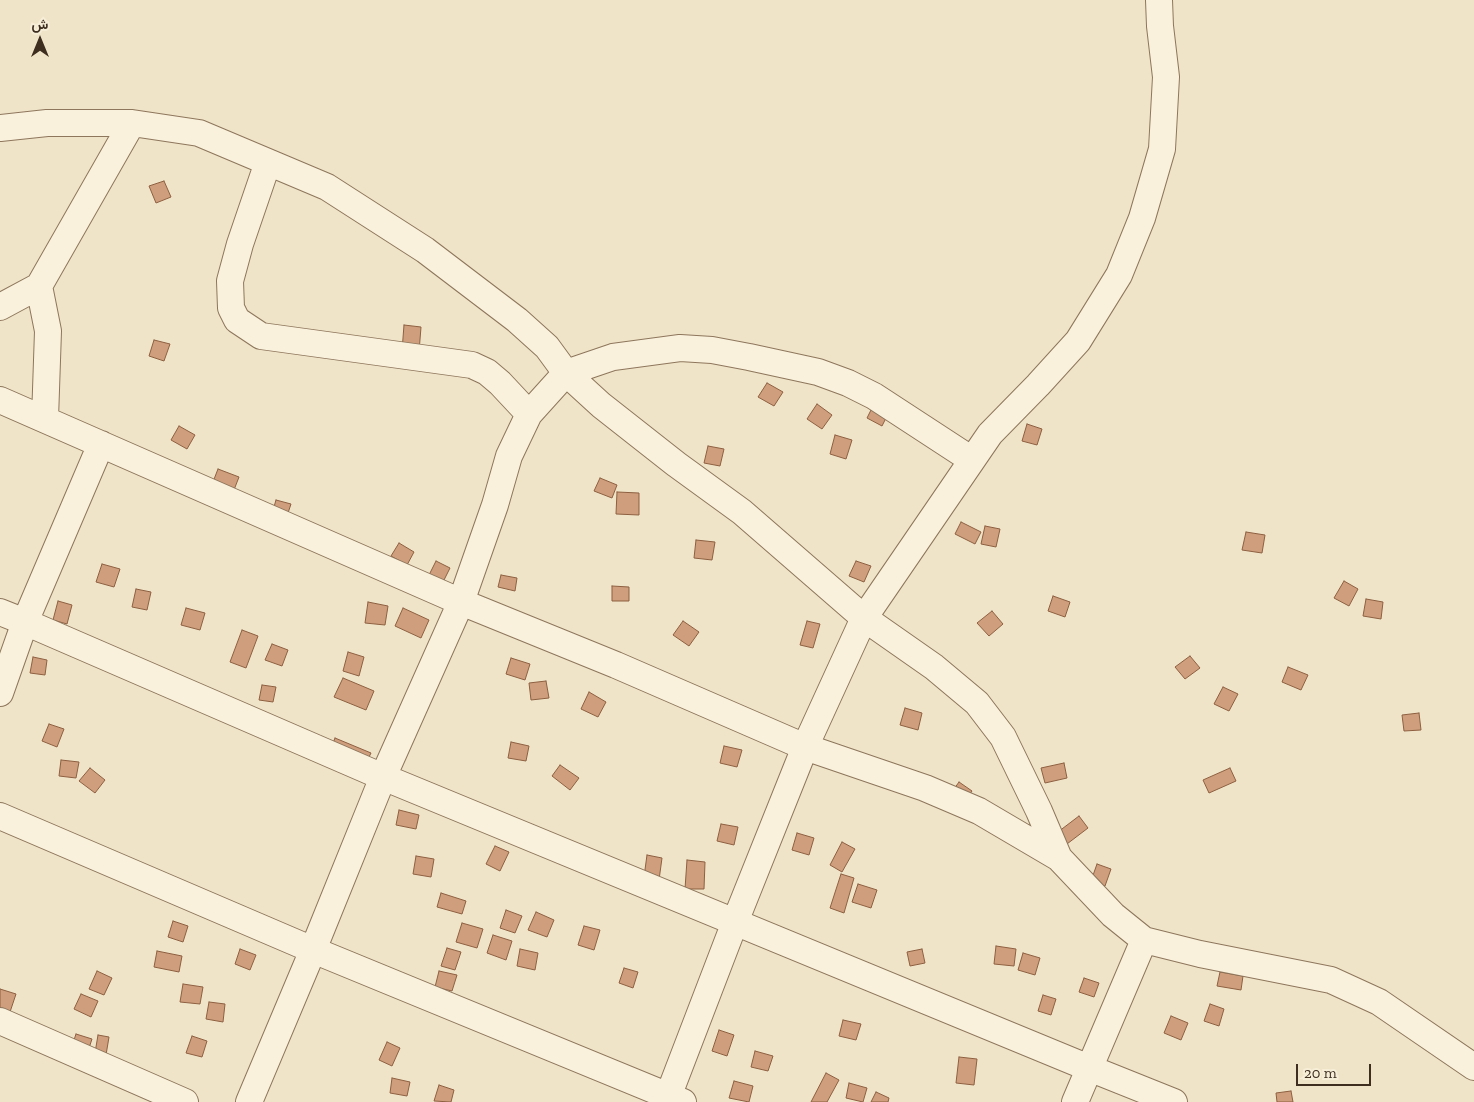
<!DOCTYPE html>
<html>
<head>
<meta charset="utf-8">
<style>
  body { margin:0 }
  #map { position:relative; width:1474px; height:1102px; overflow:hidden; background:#f0e4c8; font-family:"Zilla Slab",Vazirmatn,serif }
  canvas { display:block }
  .north { position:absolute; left:15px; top:15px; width:50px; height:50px; -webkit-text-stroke:4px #f7eed8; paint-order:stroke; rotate:0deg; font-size:14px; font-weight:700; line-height:20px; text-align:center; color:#3d2e20 }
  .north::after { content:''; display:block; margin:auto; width:18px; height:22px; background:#3d2e20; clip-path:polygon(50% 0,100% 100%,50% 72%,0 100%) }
  .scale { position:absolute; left:1296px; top:1064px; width:75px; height:22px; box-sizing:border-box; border:2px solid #3d2e20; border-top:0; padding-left:6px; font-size:15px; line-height:18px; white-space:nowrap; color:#3d2e20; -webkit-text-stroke:4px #f7eed8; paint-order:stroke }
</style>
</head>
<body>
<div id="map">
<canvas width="1474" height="1102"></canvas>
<div class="north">ش</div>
<div class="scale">20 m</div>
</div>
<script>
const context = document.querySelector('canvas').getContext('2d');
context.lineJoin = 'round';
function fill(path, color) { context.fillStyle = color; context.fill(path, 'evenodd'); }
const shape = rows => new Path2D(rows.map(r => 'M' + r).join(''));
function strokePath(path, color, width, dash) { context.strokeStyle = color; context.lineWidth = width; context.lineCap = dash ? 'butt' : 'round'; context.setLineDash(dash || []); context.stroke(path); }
const building = shape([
  [164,181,171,197,156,203,149,186,164,181],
  [404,325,421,327,419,352,402,351,404,325],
  [154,340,170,344,164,361,149,356,154,340],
  [767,383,783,392,774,406,758,397,767,383],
  [817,404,832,415,822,429,807,419,817,404],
  [874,404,889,412,882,426,867,418,874,404],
  [1027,424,1042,429,1037,445,1022,441,1027,424],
  [179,426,195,435,187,449,171,440,179,426],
  [835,435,852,440,846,459,830,454,835,435],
  [708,446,724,449,720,466,704,463,708,446],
  [218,469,239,477,232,495,211,487,218,469],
  [600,478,617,485,612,498,594,491,600,478],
  [617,492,639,493,639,515,616,514,617,492],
  [276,500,291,504,285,522,271,517,276,500],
  [961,522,981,532,975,544,955,534,961,522],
  [985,526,1000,529,996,547,981,544,985,526],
  [1246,532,1265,535,1262,553,1242,550,1246,532],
  [696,540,715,542,712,560,694,558,696,540],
  [399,543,414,552,407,565,391,556,399,543],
  [436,561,450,568,442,584,428,577,436,561],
  [856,561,871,566,864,582,849,576,856,561],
  [102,564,120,569,114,587,96,582,102,564],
  [501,575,517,578,515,591,498,587,501,575],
  [1344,581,1358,589,1349,606,1334,598,1344,581],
  [612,586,629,587,629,601,612,601,612,586],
  [136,589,151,592,147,610,132,607,136,589],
  [1053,596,1070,602,1065,617,1048,611,1053,596],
  [1366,599,1383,602,1381,619,1363,616,1366,599],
  [58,601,72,605,67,624,53,620,58,601],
  [368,602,388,606,385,625,365,623,368,602],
  [186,608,205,613,200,630,181,625,186,608],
  [403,608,429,620,421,638,395,626,403,608],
  [992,611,1003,624,989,636,977,623,992,611],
  [683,621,699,632,689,646,673,635,683,621],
  [807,621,820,624,813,648,800,645,807,621],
  [242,630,258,636,246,668,230,662,242,630],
  [272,644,288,650,282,666,265,660,272,644],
  [348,652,364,657,359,676,343,671,348,652],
  [1190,656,1200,668,1185,679,1175,667,1190,656],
  [33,657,47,660,45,675,30,673,33,657],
  [511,658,530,664,525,680,506,674,511,658],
  [1288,667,1308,675,1301,690,1282,682,1288,667],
  [343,678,374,691,366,710,334,697,343,678],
  [546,681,549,698,531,700,529,683,546,681],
  [262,685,276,687,273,702,259,700,262,685],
  [1223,687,1238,694,1229,711,1214,704,1223,687],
  [589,692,606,702,598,717,581,709,589,692],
  [905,708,922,713,918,730,900,725,905,708],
  [1419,713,1421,730,1404,731,1402,715,1419,713],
  [49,724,64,729,57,747,42,741,49,724],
  [335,738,371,753,364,767,329,753,335,738],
  [511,742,529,746,526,761,508,758,511,742],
  [724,746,742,750,737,767,720,763,724,746],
  [61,760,79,762,76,778,59,776,61,760],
  [1064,763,1067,778,1045,783,1041,768,1064,763],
  [560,765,579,778,570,790,552,776,560,765],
  [90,768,105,780,95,793,79,781,90,768],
  [1230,768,1236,781,1209,793,1203,780,1230,768],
  [959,782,972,791,962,805,949,796,959,782],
  [399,810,419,815,416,829,396,825,399,810],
  [1079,816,1088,828,1063,847,1054,835,1079,816],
  [721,824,738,827,734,845,717,841,721,824],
  [797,833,814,838,809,855,792,850,797,833],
  [842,842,855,849,842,872,830,865,842,842],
  [495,846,509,852,500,871,486,864,495,846],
  [647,855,662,858,659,880,644,877,647,855],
  [416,856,434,859,431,877,413,874,416,856],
  [687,860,705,862,704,889,685,889,687,860],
  [1097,864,1111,869,1105,886,1091,881,1097,864],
  [841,874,854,878,844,913,830,908,841,874],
  [858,884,877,890,871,908,852,902,858,884],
  [441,893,466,901,462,914,437,907,441,893],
  [506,910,522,916,515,933,500,928,506,910],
  [536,912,554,920,547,937,528,930,536,912],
  [173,921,188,926,183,942,168,937,173,921],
  [462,923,483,929,477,948,456,942,462,923],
  [584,926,600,930,594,950,578,945,584,926],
  [493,935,512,941,506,960,487,953,493,935],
  [996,946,1016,949,1014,966,994,964,996,946],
  [447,948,461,952,455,970,441,966,447,948],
  [240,949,256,955,250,970,235,964,240,949],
  [520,949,538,953,535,970,517,966,520,949],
  [922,949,925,963,910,966,907,952,922,949],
  [157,951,182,956,179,972,154,967,157,951],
  [1023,953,1040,958,1035,975,1018,970,1023,953],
  [624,968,638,972,633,988,619,983,624,968],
  [97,971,112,978,104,995,89,989,97,971],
  [439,971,457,975,452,991,435,987,439,971],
  [1220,972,1243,976,1241,990,1217,986,1220,972],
  [1084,978,1099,983,1094,997,1079,992,1084,978],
  [183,984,203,987,200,1004,180,1002,183,984],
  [0,989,16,994,10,1012,0,1009,0,989],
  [81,994,98,1001,91,1017,74,1009,81,994],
  [1043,995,1056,999,1051,1015,1038,1011,1043,995],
  [209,1002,225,1004,223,1022,206,1019,209,1002],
  [1210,1004,1224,1009,1219,1026,1204,1021,1210,1004],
  [1171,1016,1188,1023,1181,1040,1164,1033,1171,1016],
  [843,1020,861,1024,856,1040,839,1036,843,1020],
  [719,1030,734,1035,727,1056,712,1051,719,1030],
  [76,1034,92,1039,87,1054,71,1049,76,1034],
  [98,1035,109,1037,106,1055,95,1053,98,1035],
  [192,1036,207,1041,202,1057,186,1053,192,1036],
  [387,1042,400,1048,392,1066,379,1060,387,1042],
  [755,1051,773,1056,768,1071,751,1067,755,1051],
  [959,1057,977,1059,974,1085,956,1083,959,1057],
  [826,1073,839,1080,827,1102,811,1102,826,1073],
  [392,1078,410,1082,407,1096,390,1093,392,1078],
  [734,1081,753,1086,749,1102,729,1098,734,1081],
  [849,1083,867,1088,863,1102,846,1098,849,1083],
  [439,1085,454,1090,451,1102,434,1101,439,1085],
  [1291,1091,1293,1102,1277,1102,1276,1093,1291,1091],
  [876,1092,889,1098,888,1102,871,1102,876,1092]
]);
fill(building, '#cf9f7d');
strokePath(building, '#8d5f41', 1);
const street = shape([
  [0,128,47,123,132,123,199,133,327,187,425,250,517,320,547,347,566,373,601,405,676,464,742,512,864,618,934,667,977,703,1003,737,1039,811,1059,858],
  [268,162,240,244,230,281,231,308,237,320,261,336,472,365,487,372,500,383,529,414],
  [0,307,39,286],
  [0,400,461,602,616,665,805,747,925,788,979,811,1059,858,1113,915,1144,940,1200,954,1331,980,1379,1002,1474,1067],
  [45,419,48,331,39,286,132,123],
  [0,612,25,622,383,777,1089,1068,1174,1102],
  [0,693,25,622,101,444],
  [0,816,313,950,683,1102],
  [0,1021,185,1102],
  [249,1102,313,950,383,777,461,602,495,505,509,456,529,414,566,373,613,357,680,348,712,350,749,357,818,372,848,383,874,396,972,460],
  [666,1102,735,922,805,747,864,618,990,434,1038,385,1078,341,1119,275,1142,218,1162,149,1166,77,1160,26,1159,0],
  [1075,1102,1144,940]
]);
strokePath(street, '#8d765c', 28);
strokePath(street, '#faf1dc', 26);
</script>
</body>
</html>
